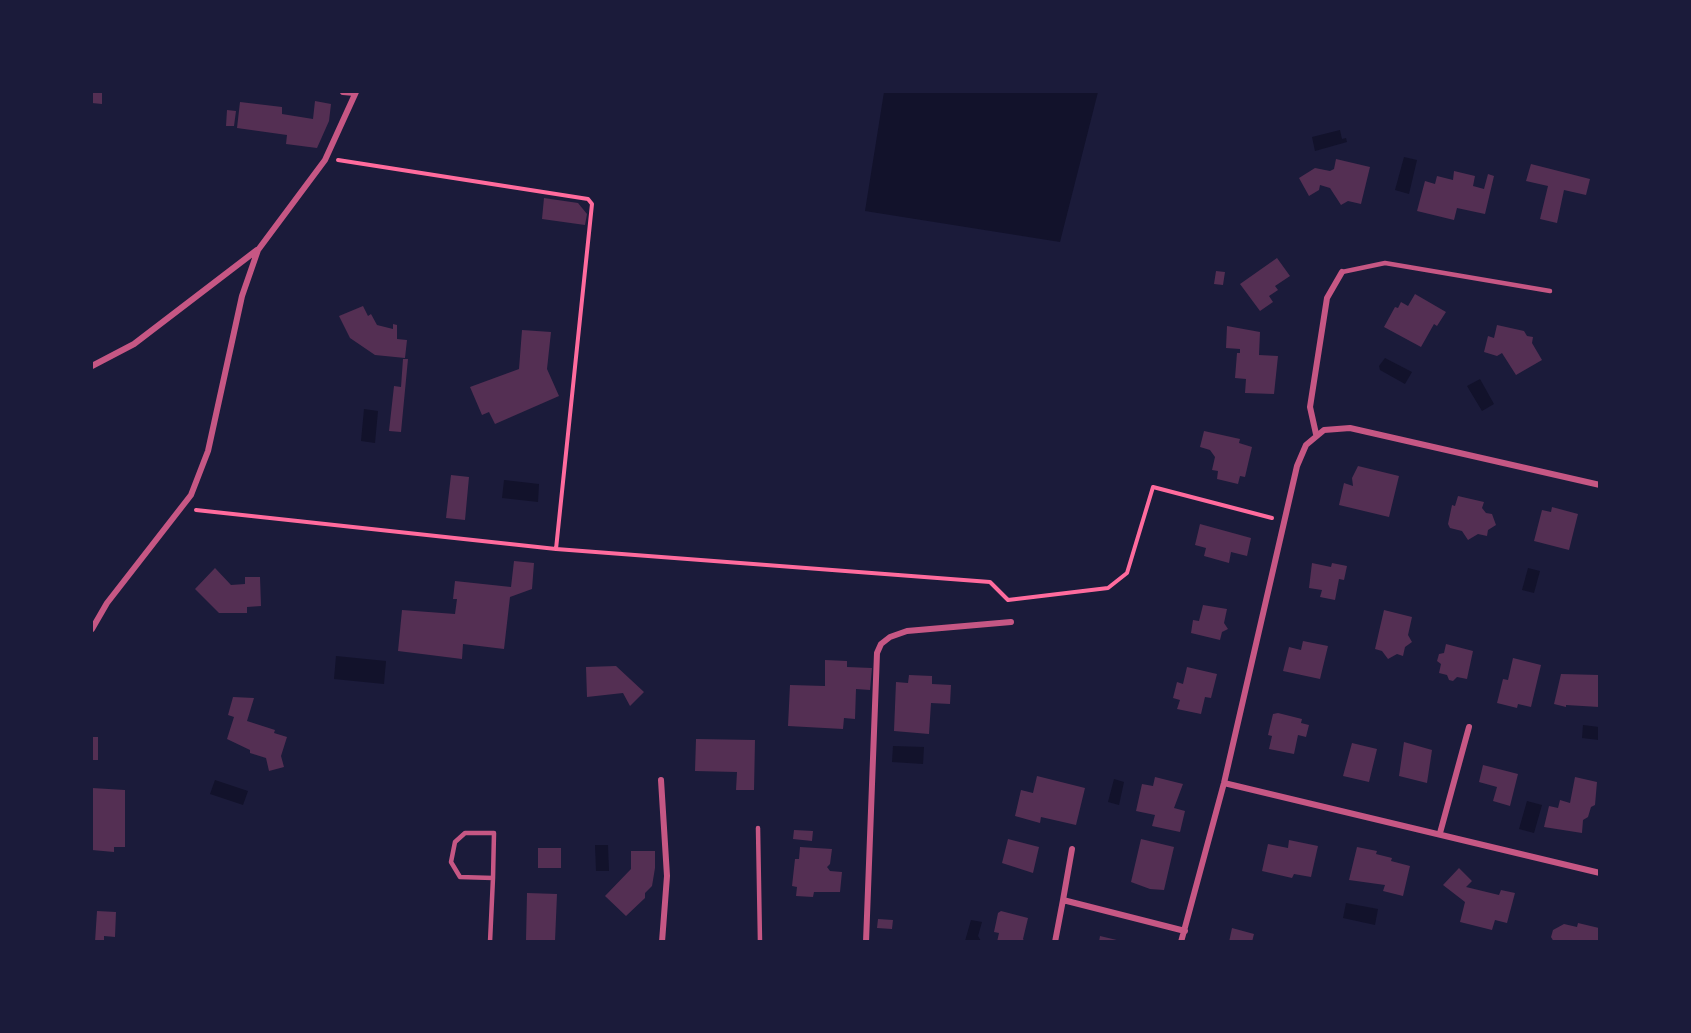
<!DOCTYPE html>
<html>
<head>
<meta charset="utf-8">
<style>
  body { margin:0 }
  #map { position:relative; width:1691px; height:1033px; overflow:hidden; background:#1b1b3a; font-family:"IBM Plex Sans",sans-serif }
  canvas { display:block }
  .frame { position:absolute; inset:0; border:93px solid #1b1b3a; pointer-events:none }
</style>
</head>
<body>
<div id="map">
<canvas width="1691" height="1033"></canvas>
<div class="frame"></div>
</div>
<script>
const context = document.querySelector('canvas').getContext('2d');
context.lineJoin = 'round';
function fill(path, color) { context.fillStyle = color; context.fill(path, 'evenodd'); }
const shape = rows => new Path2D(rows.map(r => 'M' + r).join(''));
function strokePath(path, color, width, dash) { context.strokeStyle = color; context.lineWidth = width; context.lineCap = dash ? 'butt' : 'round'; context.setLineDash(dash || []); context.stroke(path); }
fill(shape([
  [884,92,1098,92,1060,242,865,211],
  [1340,130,1342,139,1346,138,1347,142,1315,151,1312,137],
  [1404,157,1417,160,1409,194,1395,190],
  [1385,358,1412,372,1405,384,1380,370,1379,366],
  [1480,379,1494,404,1482,411,1467,386],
  [364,409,378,411,375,443,361,441],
  [504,480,539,484,538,502,502,498],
  [1528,568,1540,571,1534,593,1522,590],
  [336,656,386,661,384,684,334,679],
  [1583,725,1599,727,1599,740,1582,738],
  [893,746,924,747,923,764,892,762],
  [1114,779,1124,782,1119,805,1108,802],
  [215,780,248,791,243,805,210,794],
  [1527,801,1542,805,1534,833,1519,829],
  [595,845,608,845,609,871,596,871],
  [1346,903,1378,909,1375,925,1343,918],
  [971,920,982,922,978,936,981,941,965,941]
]), '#12122b');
fill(shape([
  [92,92,102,92,102,104,92,103],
  [315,101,331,104,329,121,317,148,286,144,287,135,237,128,240,102,282,107,282,114,313,119],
  [227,110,236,111,234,126,226,126],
  [1336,159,1370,167,1361,204,1348,201,1341,205,1330,188,1320,185,1319,190,1309,196,1299,178,1315,168,1330,171,1334,169],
  [1531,164,1590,179,1586,195,1564,190,1557,223,1540,219,1548,186,1526,181],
  [1454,171,1475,176,1473,186,1484,189,1488,174,1494,176,1485,214,1457,208,1454,220,1417,211,1425,181,1435,184,1437,176,1453,180],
  [544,198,578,203,587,214,585,225,542,219],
  [1277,258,1290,276,1275,286,1278,290,1269,296,1273,302,1260,311,1240,284],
  [1216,271,1225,272,1223,285,1214,284],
  [1415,294,1446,312,1437,326,1434,324,1421,347,1384,327,1395,307,1398,308,1401,302,1408,306],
  [363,306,368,316,371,314,377,325,393,329,393,324,397,325,397,339,407,340,405,358,375,355,350,338,339,316],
  [1497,325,1524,331,1527,336,1533,337,1532,343,1542,360,1516,375,1502,353,1497,356,1484,352,1488,336,1494,338],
  [1227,326,1260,332,1259,355,1278,356,1274,394,1245,393,1246,379,1235,378,1237,353,1240,353,1240,349,1226,348],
  [522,330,551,332,547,369,559,396,495,424,489,412,482,415,470,387,519,369],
  [403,359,408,359,401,432,389,431,394,386,401,387],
  [1204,431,1240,439,1239,443,1252,447,1245,477,1240,476,1238,484,1217,479,1218,471,1212,470,1215,457,1210,450,1200,447],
  [1358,466,1399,476,1389,517,1339,505,1344,483,1353,486,1352,478],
  [451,475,469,477,465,520,446,518],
  [1458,496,1484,502,1482,508,1486,513,1492,514,1496,525,1488,530,1487,536,1478,534,1468,540,1462,531,1450,528,1448,524,1452,505,1455,506],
  [1552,507,1578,514,1569,550,1534,541,1542,510,1551,512],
  [1200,524,1251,538,1247,556,1231,552,1229,563,1204,556,1206,548,1195,545],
  [514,561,534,563,532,589,510,597,504,649,463,644,462,659,398,651,402,610,455,614,457,599,453,599,455,581,511,587],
  [1312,563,1331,567,1332,563,1347,566,1344,580,1339,579,1335,600,1320,597,1322,590,1309,588],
  [215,568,231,585,245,584,245,577,260,577,261,606,247,607,247,613,219,613,195,589],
  [1203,605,1227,609,1224,623,1228,629,1222,632,1220,640,1191,633,1193,620,1199,621],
  [1384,610,1412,617,1408,635,1412,642,1405,647,1403,656,1397,654,1388,659,1382,651,1375,649],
  [1303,641,1328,646,1320,679,1283,671,1289,647,1301,650],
  [1446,644,1473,651,1467,679,1457,677,1453,681,1449,680,1447,675,1439,673,1441,664,1437,661,1439,654,1444,653],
  [1513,658,1541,665,1531,707,1518,704,1517,708,1497,703,1503,679,1508,680],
  [825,660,847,661,847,667,872,668,870,690,856,689,855,719,844,718,843,729,788,726,790,685,825,686],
  [616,666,644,692,630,706,623,693,587,697,586,667],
  [1187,667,1217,674,1211,698,1205,697,1201,714,1177,709,1180,700,1173,698,1177,682,1183,684],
  [1561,674,1599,675,1599,707,1566,705,1566,707,1554,704],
  [909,675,932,676,932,684,951,685,950,704,931,703,929,734,894,731,896,682,908,683],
  [233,697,254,698,247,721,275,730,274,733,287,737,281,756,284,767,269,771,266,758,250,753,250,750,227,739,234,717,228,715],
  [1278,713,1302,719,1301,723,1309,725,1306,737,1298,735,1294,754,1269,749,1272,736,1268,735,1273,714],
  [92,737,98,737,98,760,92,760],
  [696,739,755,740,754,790,736,790,737,772,695,771],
  [1404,742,1432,750,1427,783,1399,776],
  [1352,743,1377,749,1369,782,1343,776],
  [1483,765,1518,774,1510,806,1493,801,1497,787,1479,782],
  [1037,776,1085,788,1076,825,1041,817,1040,823,1015,816,1021,790,1033,793],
  [1155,777,1183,784,1174,808,1185,811,1180,832,1152,826,1155,815,1136,811,1142,784,1153,786],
  [1575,777,1597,782,1595,805,1591,807,1588,817,1583,820,1582,833,1544,827,1549,806,1558,808,1560,800,1570,803],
  [92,788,125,790,125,847,114,847,114,852,92,850],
  [794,830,813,831,812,841,793,839],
  [1008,839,1039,847,1033,873,1002,863],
  [1141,839,1174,847,1164,890,1150,889,1131,882],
  [1289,840,1318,846,1311,877,1294,874,1292,878,1262,871,1268,844,1288,848],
  [800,847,832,849,830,864,827,867,830,871,842,872,840,892,814,892,813,897,796,896,797,887,792,886,795,859,799,859],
  [1357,847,1377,851,1376,854,1392,858,1391,861,1410,866,1403,896,1383,891,1385,885,1349,880],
  [538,848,561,848,561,868,538,868],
  [631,851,655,851,655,868,652,886,645,893,645,898,626,916,605,896,631,869],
  [1459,868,1472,881,1466,887,1499,895,1501,890,1515,893,1507,923,1495,920,1492,930,1460,922,1465,902,1443,885],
  [527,893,557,894,555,941,526,940],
  [97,911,116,912,115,937,104,936,104,942,95,942],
  [1001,911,1028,918,1023,939,1025,942,997,942,999,933,994,932,998,913],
  [878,919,893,920,892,929,877,928],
  [1578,923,1599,928,1599,942,1554,942,1551,937,1553,930,1564,924,1577,927],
  [1232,928,1254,934,1252,942,1229,942],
  [1100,936,1121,941,1121,942,1099,942]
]), '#542f53');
strokePath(shape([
  [338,160,588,199,592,204,556,549],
  [196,510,556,549,990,582,1008,600,1108,588,1127,573,1153,487,1272,518]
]), '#ff6b9d', 4);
strokePath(shape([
  [1342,272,1385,263,1550,291],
  [758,828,760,942],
  [490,942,493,878,494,833,465,833,455,842,451,862,460,877,493,878]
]), '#c65784', 4.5);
strokePath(shape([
  [343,92,355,93],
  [92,366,134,344,257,250],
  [1316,434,1310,407,1327,298,1342,272],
  [92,629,107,603,191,495,208,451,242,296,258,250,325,160,356,92],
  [661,780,667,876,662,942],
  [1224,783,1600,873],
  [1440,833,1469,727],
  [1072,849,1063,900,1185,931],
  [866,942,877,653,881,644,890,637,907,631,1011,622],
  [1055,942,1063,900],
  [1181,942,1224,783,1297,466,1306,445,1324,430,1350,428,1600,485]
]), '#c65784', 6);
</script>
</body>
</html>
